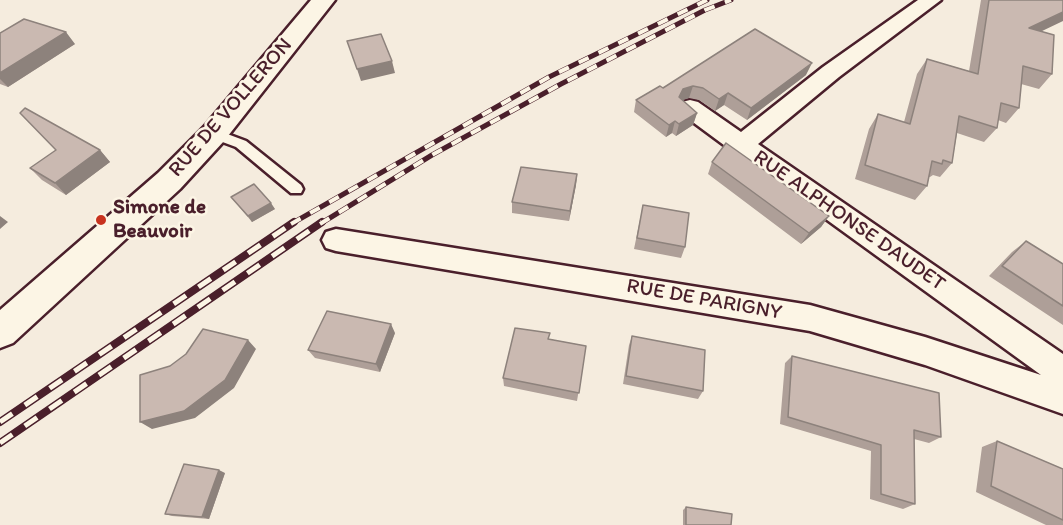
<!DOCTYPE html>
<html>
<head>
<meta charset="utf-8">
<style>
  body { margin:0 }
  canvas { display:block; background:#f5ecde }
</style>
</head>
<body>
<canvas width="1063" height="525"></canvas>
<script>
const context = document.querySelector('canvas').getContext('2d');
context.lineJoin = 'round';
const shape = rows => new Path2D(rows.map(r => 'M' + r).join(''));
function strokePath(path, color, width, dash) { context.strokeStyle = color; context.lineWidth = width; context.lineCap = dash ? 'butt' : 'round'; context.setLineDash(dash || []); context.stroke(path); }
function fill(path, color) { context.fillStyle = color; context.fill(path, 'evenodd'); }
function drawText(font, color, halo, rows, align = 'center') {
  context.font = font + ' Itim,sans-serif'; context.lineWidth = 5; context.setLineDash([]); context.textBaseline = 'middle'; context.strokeStyle = halo; context.fillStyle = color; for (const [text, x, y, turn = 0] of rows) {
    context.save(); context.translate(x, y); context.rotate((+turn || 0) * Math.PI / 180); context.textAlign = isNaN(turn) ? turn : align; if (halo) context.strokeText(text, 0, 0); context.fillText(text, 0, 0); context.restore();
  }
}
const lane = shape([
  [214,129,246,141,301,185,303,189,301,193,291,193,236,147,209,137,208,134,214,129]
]);
const street = shape([
  [918,0,941,0,839,77,758,144,1063,354,1063,414,925,365,810,331,336,251,326,248,322,240,326,232,336,229,810,305,925,337,1041,375,732,151,682,114,678,108,682,102,690,100,698,102,741,132,823,67,918,0]
]);
const secondary = shape([
  [311,0,335,0,224,141,180,189,13,343,0,348,0,310,158,173,204,127,311,0]
]);
strokePath(lane, '#4a1f2b', 5);
strokePath(street, '#4a1f2b', 5);
strokePath(secondary, '#4a1f2b', 5);
fill(lane, '#fcf5e5');
fill(street, '#fcf5e5');
fill(secondary, '#fcf5e5');
const railFar1 = shape([
  [291,224,549,77,707,0],
  [320,224,432,155,561,84,705,10,731,0]
]);
const rail = shape([
  [0,422,294,222],
  [0,443,322,222]
]);
strokePath(railFar1, '#4a1f2b', 5);
strokePath(rail, '#4a1f2b', 8);
strokePath(railFar1, '#fcf5e5', 4, [11]);
strokePath(rail, '#fcf5e5', 5, [15]);
fill(shape([
  [981,0,1063,0,1041,32,1052,74,1039,89,1021,84,1019,108,1006,123,998,120,997,128,984,142,957,133,952,163,940,177,933,175,930,177,929,177,927,186,915,200,855,179,869,129,878,114,904,122,917,74,927,59,969,71],
  [0,33,75,44,8,87,0,84],
  [806,75,747,120,724,105,715,111,699,100,689,98,682,100,697,113,693,125,676,136,672,133,666,137,634,112,636,100,663,88],
  [56,150,100,150,110,162,66,195,42,180,30,168],
  [712,162,829,216,821,227,801,244,708,174],
  [577,174,576,185,569,221,512,213,512,202],
  [231,197,275,209,252,222],
  [643,205,685,247,681,258,634,249],
  [1026,241,1063,264,1063,325,989,276,1012,252],
  [395,333,380,372,315,358,308,350],
  [632,336,703,391,698,399,623,384,629,345],
  [549,339,586,346,577,401,504,386,503,378],
  [792,356,941,437,929,443,914,439,915,504,903,509,870,499,871,451,780,424,785,363],
  [997,441,1063,469,1063,525,1046,525,976,492,982,447],
  [225,473,209,519,172,516,165,514],
  [686,507,731,525,683,525,683,510]
]), '#ae9f98');
fill(shape([
  [1063,12,1063,21,1017,43,1029,28],
  [66,32,75,44,8,87,0,79,0,73],
  [392,61,395,73,361,81,357,69],
  [812,63,806,75,747,120,751,108],
  [693,86,689,98,680,101,679,97,683,89],
  [728,93,724,105,715,111,719,99],
  [697,113,693,125,676,136,679,124],
  [675,121,672,133,666,137,669,125],
  [100,150,110,162,66,195,55,183],
  [577,174,576,185,569,221,570,211],
  [271,203,275,209,252,222,248,216],
  [0,216,8,222,0,229],
  [829,216,821,227,801,244,809,233],
  [391,324,395,333,380,372,376,364],
  [248,340,256,349,234,388,195,418,152,429,140,422],
  [219,470,225,473,209,519,202,517]
]), '#8d827c');
const building = shape([
  [989,0,1063,0,1063,12,1029,28,1054,35,1052,74,1023,66,1019,108,1001,103,997,128,959,116,952,163,943,160,942,164,932,161,927,186,865,165,878,114,910,124,927,59,978,74,989,0],
  [24,19,66,32,0,73,0,33,24,19],
  [755,29,812,63,751,108,728,93,719,99,703,88,693,86,683,89,679,97,697,113,679,124,675,121,669,125,636,100,660,86,663,88,755,29],
  [381,34,392,61,357,69,347,41,381,34],
  [25,108,100,150,55,183,30,168,56,150,20,113,25,108],
  [726,143,829,216,809,233,712,162,726,143],
  [521,167,577,174,570,211,512,202,521,167],
  [254,184,271,203,248,216,231,197,254,184],
  [643,205,689,213,685,247,637,238,643,205],
  [1026,241,1063,264,1063,306,1002,266,1026,241],
  [327,311,391,324,376,364,308,350,327,311],
  [515,328,550,333,548,339,586,346,579,393,503,378,515,328],
  [203,329,248,340,225,380,184,411,140,422,140,375,170,366,186,354,203,329],
  [632,336,705,350,703,391,626,376,632,336],
  [792,356,939,393,941,437,914,430,915,504,881,494,881,445,788,417,792,356],
  [997,441,1063,469,1063,520,991,486,997,441],
  [184,464,219,470,202,517,165,514,184,464],
  [686,507,732,514,731,525,686,525,686,507]
]);
fill(building, '#cab9b1');
strokePath(building, '#8d827c', 1.5);
for (const [x, y, r, color] of [
  [101,220,6,"#c8321e"]
]) { const dot = new Path2D(); dot.arc(x, y, r, 0, 2 * Math.PI); context.fillStyle = color; context.fill(dot); strokePath(dot, '#fcf5e5', 2); }
drawText('21px', '#4a1f2b', '#fcf5e5', [
  ["RUE DE VOLLERON",231,108,-49],
  ["RUE ALPHONSE DAUDET",849,221,35],
  ["RUE DE PARIGNY",704,300,10]
]);
drawText('bold 21px', '#4a1f2b', '#fcf5e5', [
  ["Simone de",113,208],
  ["Beauvoir",113,232]
], 'left');
</script>
</body>
</html>
